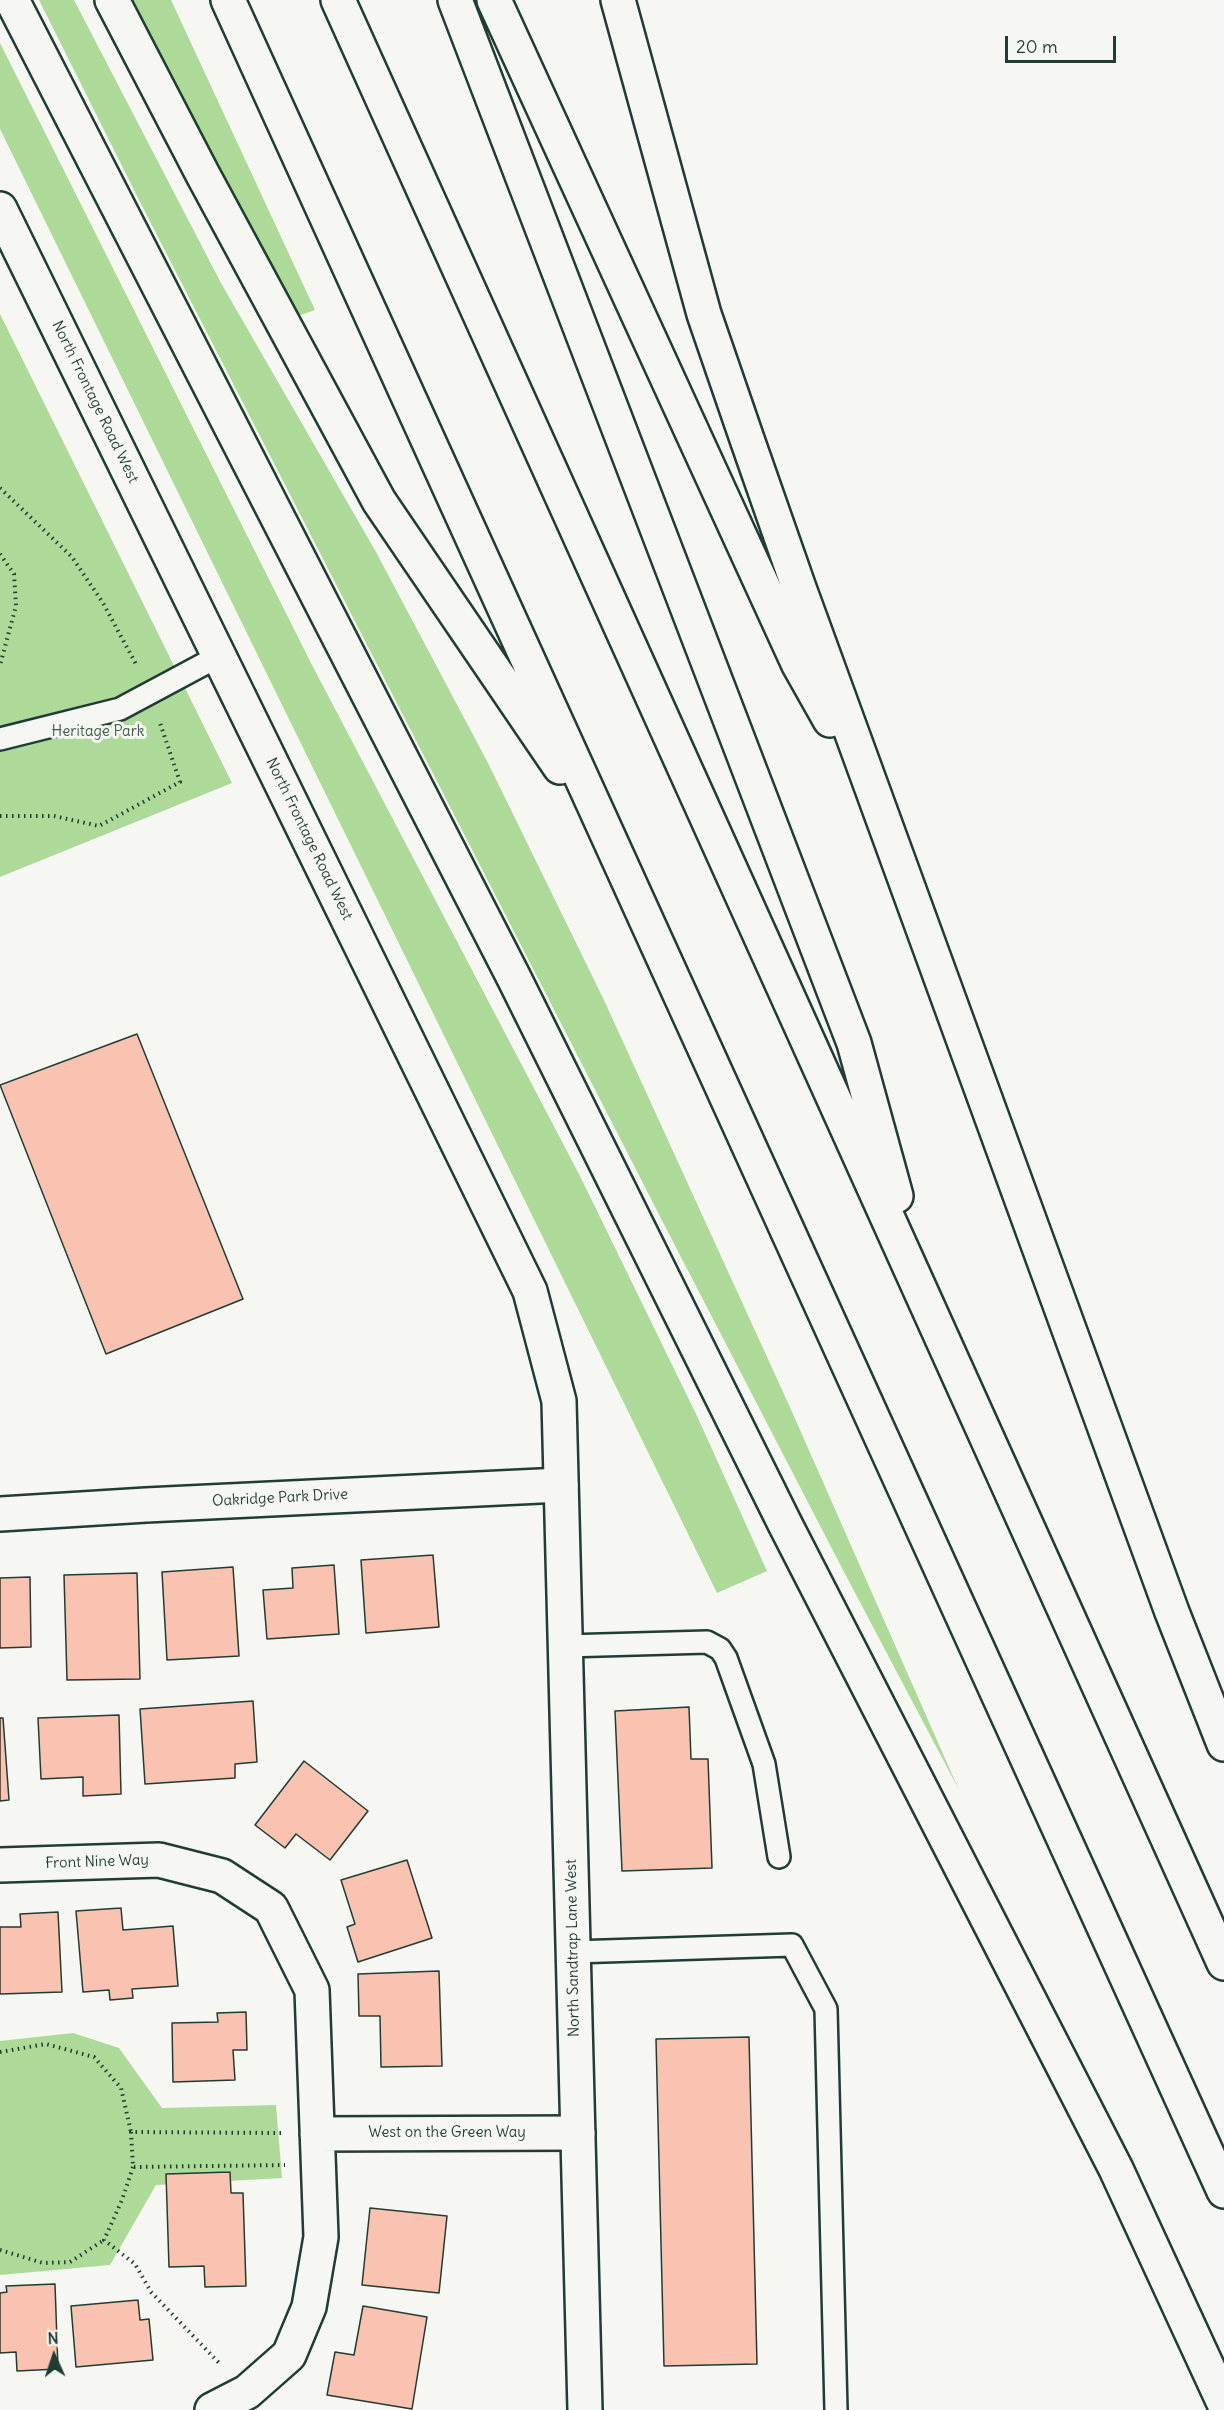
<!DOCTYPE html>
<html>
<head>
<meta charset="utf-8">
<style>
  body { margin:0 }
  #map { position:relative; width:1224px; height:2410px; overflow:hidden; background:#f6f6f2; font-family:Delius,sans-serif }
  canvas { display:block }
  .north { position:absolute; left:24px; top:2326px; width:60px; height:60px; -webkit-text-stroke:4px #f6f6f2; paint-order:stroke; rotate:357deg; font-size:16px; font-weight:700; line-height:24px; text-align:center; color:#1f3d34 }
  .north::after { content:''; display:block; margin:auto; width:21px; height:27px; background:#1f3d34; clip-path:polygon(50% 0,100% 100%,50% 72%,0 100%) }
  .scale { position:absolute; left:1005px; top:36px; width:111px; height:27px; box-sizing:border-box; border:3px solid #1f3d34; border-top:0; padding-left:8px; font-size:18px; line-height:21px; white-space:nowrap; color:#1f3d34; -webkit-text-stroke:4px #f6f6f2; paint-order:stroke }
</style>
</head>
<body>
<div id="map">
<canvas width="1224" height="2410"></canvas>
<div class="north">N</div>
<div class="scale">20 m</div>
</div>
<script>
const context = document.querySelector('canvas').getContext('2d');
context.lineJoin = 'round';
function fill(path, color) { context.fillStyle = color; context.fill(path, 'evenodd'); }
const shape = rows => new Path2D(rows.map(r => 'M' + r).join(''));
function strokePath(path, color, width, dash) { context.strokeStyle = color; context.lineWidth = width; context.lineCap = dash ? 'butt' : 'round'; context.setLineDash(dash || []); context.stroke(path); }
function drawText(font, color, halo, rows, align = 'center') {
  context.font = font + ' Delius,sans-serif'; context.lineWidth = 6; context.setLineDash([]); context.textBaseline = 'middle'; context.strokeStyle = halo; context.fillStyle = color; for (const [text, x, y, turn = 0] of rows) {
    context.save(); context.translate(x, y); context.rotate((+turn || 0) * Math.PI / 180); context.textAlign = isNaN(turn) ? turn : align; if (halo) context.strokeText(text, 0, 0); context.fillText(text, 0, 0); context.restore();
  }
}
fill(shape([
  [39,0,74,0,221,283,376,552,488,763,603,998,789,1405,959,1790,843,1570,668,1232,138,198],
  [130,0,171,0,315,310,295,317],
  [0,43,311,663,580,1176,697,1416,767,1571,717,1593,0,129],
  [0,314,232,783,0,877],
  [73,2033,119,2048,162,2108,276,2105,282,2178,156,2185,110,2265,0,2275,0,2041]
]), '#aeda99');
const building = shape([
  [137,1034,243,1299,106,1354,0,1085,137,1034],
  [433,1555,439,1627,366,1633,361,1560,433,1555],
  [334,1565,339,1634,267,1639,263,1590,293,1588,292,1568,334,1565],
  [233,1567,239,1656,167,1660,162,1572,233,1567],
  [137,1573,140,1679,67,1680,64,1575,137,1573],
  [30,1577,31,1647,0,1648,0,1578,30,1577],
  [253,1701,257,1762,235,1764,235,1778,145,1784,140,1709,253,1701],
  [689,1707,691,1759,708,1759,712,1868,622,1871,615,1711,689,1707],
  [119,1715,121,1794,83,1796,83,1777,41,1779,38,1718,119,1715],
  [0,1718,3,1718,9,1800,0,1801,0,1718],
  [304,1761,368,1811,330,1860,296,1834,285,1848,255,1825,304,1761],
  [407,1860,432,1938,358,1962,347,1927,355,1924,341,1880,407,1860],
  [121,1908,123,1930,173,1926,178,1986,132,1989,133,1998,110,2000,109,1990,83,1992,76,1911,121,1908],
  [58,1912,62,1992,0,1994,0,1927,21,1927,20,1914,58,1912],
  [439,1971,442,2066,381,2067,380,2016,359,2016,358,1974,439,1971],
  [246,2012,247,2050,233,2050,235,2080,173,2082,172,2023,218,2022,217,2013,246,2012],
  [749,2037,757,2364,664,2366,656,2039,749,2037],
  [230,2172,231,2193,243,2193,246,2286,205,2287,204,2266,169,2267,166,2174,230,2172],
  [370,2208,447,2216,439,2293,362,2285,370,2208],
  [55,2284,58,2369,17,2371,16,2352,0,2353,0,2293,7,2292,6,2286,55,2284],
  [138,2300,140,2320,149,2319,153,2360,76,2367,71,2306,138,2300],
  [363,2306,427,2317,412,2409,327,2395,335,2352,354,2355,363,2306]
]);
fill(building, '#fac2b0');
strokePath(building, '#1f3d34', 1.5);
const lane = shape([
  [0,739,120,709,219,656],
  [565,1646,707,1642,720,1649,726,1658,764,1764,779,1857],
  [573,1952,792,1945,826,2009,836,2410]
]);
const street = shape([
  [0,1514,146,1505,561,1485],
  [0,1865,159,1860,222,1876,271,1908,312,1990,321,2237,309,2307,289,2355,247,2392,212,2410],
  [317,2134,578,2133]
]);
const secondary = shape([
  [0,209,530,1291,559,1401,585,2410]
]);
const highway = shape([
  [12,0,514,978,785,1524,1116,2169,1224,2403],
  [112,0,202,173,379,501,560,767],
  [228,0,1224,2191],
  [338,0,1224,1963],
  [455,0,854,1043,896,1196],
  [494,0,799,665,830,720],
  [618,0,704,314,748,442,799,588,1172,1612,1224,1744]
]);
strokePath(lane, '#1f3d34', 26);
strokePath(street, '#1f3d34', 38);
strokePath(secondary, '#1f3d34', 38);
strokePath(highway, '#1f3d34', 38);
strokePath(shape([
  [0,488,72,557,103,603,137,666],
  [0,554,14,574,16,606,0,665],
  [0,816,54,816,99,826,180,782,159,720],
  [0,2052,46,2044,94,2057,121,2088,131,2132],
  [281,2133,131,2132,133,2167,285,2165],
  [133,2167,122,2200,104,2240,135,2264,151,2292,221,2365],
  [0,2250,43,2263,70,2262,104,2240]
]), '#1f3d34', 4, [1.5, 4.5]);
strokePath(lane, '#f6f6f2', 21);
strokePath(street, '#f6f6f2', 33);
strokePath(secondary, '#f6f6f2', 33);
strokePath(highway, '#f6f6f2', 33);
drawText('15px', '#1f3d34', '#f6f6f2', [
  ["North Frontage Road West",95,402,64],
  ["North Frontage Road West",309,839,64],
  ["Oakridge Park Drive",280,1498,-3],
  ["Front Nine Way",97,1862,-2],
  ["North Sandtrap Lane West",573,1948,-91],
  ["West on the Green Way",447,2133]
]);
drawText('15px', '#3c5c48', '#f6f6f2', [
  ["Heritage Park",98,732]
]);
</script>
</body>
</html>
